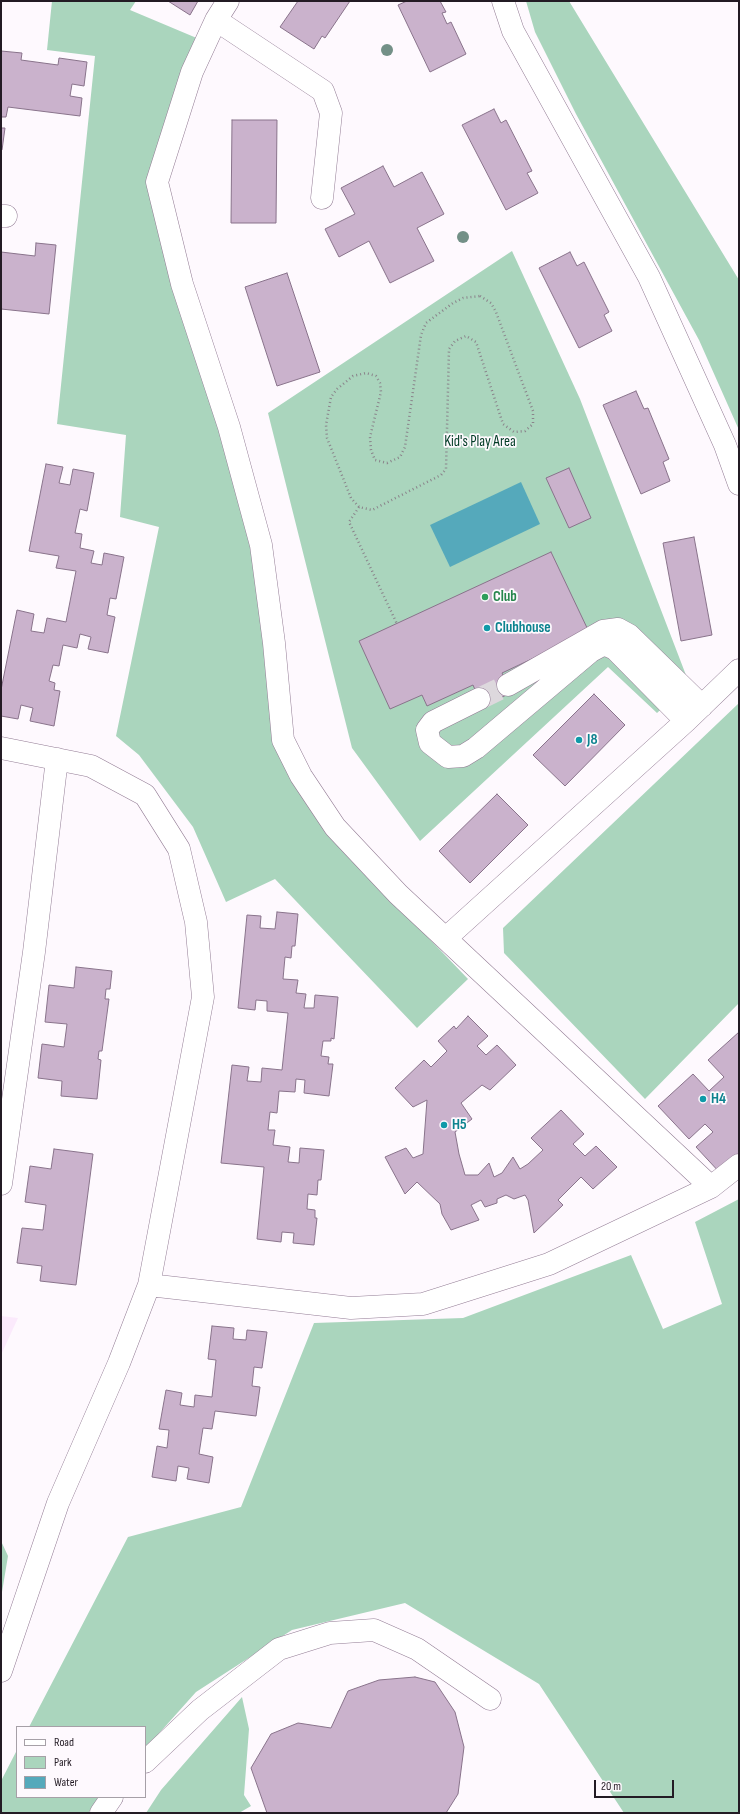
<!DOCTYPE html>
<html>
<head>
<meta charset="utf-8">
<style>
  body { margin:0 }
  #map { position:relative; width:740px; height:1814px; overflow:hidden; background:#fef9fe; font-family:"Sofia Sans Condensed",sans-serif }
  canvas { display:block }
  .frame { position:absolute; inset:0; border:2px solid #231b24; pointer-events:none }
  .legend { position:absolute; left:16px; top:1726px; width:130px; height:72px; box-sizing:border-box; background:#fef9fe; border:1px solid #a6a0a7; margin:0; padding:5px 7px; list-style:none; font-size:12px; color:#231b24 }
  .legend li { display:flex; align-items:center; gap:8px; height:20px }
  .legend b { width:20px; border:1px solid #a6a0a7 }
  .scale { position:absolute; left:594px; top:1780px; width:80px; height:18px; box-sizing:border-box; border:2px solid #231b24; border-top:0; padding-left:5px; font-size:12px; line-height:14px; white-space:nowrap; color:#231b24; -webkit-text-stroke:3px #fef9fe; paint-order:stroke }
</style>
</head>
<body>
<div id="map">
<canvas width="740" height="1814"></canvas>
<div class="frame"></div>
<ul class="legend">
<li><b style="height:5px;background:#fff"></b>Road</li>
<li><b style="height:11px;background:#aad5bd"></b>Park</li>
<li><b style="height:11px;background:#55a9bb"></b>Water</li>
</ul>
<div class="scale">20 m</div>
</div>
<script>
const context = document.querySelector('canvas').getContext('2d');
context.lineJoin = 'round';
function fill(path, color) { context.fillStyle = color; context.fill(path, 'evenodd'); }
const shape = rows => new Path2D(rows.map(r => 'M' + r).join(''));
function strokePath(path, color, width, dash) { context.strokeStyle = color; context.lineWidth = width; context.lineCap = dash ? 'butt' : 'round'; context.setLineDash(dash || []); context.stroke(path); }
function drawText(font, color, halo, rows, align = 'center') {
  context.font = font + ' "Sofia Sans Condensed",sans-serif'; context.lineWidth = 3.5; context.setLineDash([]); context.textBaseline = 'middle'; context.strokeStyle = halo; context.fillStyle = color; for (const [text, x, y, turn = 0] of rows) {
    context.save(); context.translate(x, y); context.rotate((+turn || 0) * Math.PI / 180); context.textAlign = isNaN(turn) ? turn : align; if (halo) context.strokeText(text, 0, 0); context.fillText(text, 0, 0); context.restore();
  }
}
fill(shape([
  [1,1316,18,1318,1,1355]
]), '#fbeafc');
fill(shape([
  [52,1,136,1,130,10,199,39,163,190,254,555,300,776,345,851,468,979,417,1028,275,879,226,902,193,827,139,755,116,736,159,527,120,517,126,435,57,424,95,56,47,50],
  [526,1,569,1,739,280,739,430,699,340,576,114,535,32],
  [512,251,580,399,689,683,657,713,608,667,420,841,352,748,268,413],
  [739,703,739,1003,645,1099,504,953,503,928],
  [739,1199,739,1813,624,1813,539,1684,405,1603,292,1630,196,1692,145,1749,145,1727,29,1727,128,1537,241,1507,314,1323,463,1318,631,1255,663,1329,722,1304,695,1222],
  [1,1541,8,1556,1,1598],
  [242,1697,249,1729,244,1795,251,1806,239,1813,146,1813,161,1790],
  [17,1750,17,1797,102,1797,88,1813,1,1813,1,1781]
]), '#aad5bd');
fill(shape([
  [521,482,540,524,450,567,430,525]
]), '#55a9bb');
const building = shape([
  [168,1,198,1,190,15,168,1],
  [298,1,350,1,325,38,322,36,314,49,280,27,298,1],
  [407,1,440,1,446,12,442,13,447,24,451,22,466,54,430,72,398,5,407,1],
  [1,51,22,53,21,60,58,65,59,58,87,62,84,86,72,84,70,96,82,98,80,116,8,107,6,117,1,117,1,51],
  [494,109,501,123,506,120,532,171,527,173,538,193,506,210,462,125,494,109],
  [232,120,277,120,276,223,231,223,232,120],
  [1,128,5,128,2,150,1,150,1,128],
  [383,166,394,187,422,172,444,214,417,228,434,261,390,283,369,241,339,257,325,229,355,214,341,188,383,166],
  [36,243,56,245,49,314,1,309,1,252,35,256,36,243],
  [570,252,577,266,584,262,609,312,604,315,612,331,579,348,539,268,570,252],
  [287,273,320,372,277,386,245,287,287,273],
  [636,391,644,409,648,408,669,459,663,462,670,481,641,494,603,405,636,391],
  [46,464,63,467,59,483,70,485,73,469,94,473,87,511,80,509,75,533,82,534,80,548,94,551,91,563,102,565,104,553,124,557,116,599,110,598,107,615,115,617,108,653,88,649,91,637,80,634,77,648,63,645,59,666,53,665,49,681,55,683,54,690,60,691,54,726,30,721,33,708,21,705,18,719,1,716,1,690,17,610,34,614,31,631,44,633,47,618,66,622,76,571,56,568,59,556,29,551,46,464],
  [569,468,591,518,569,528,546,478,569,468],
  [694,537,712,635,681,641,663,543,694,537],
  [551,552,589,632,502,673,511,693,482,706,473,685,427,706,422,695,390,709,359,641,551,552],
  [594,694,625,725,565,786,533,755,594,694],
  [497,794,528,825,470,883,439,851,497,794],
  [277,912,298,914,295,946,292,946,291,958,285,957,283,979,298,980,296,993,306,994,304,1008,314,1008,315,995,338,997,334,1039,331,1038,331,1041,323,1041,321,1056,329,1057,328,1064,333,1064,329,1096,304,1093,305,1080,296,1079,295,1092,279,1091,277,1113,270,1112,268,1130,275,1130,273,1145,290,1147,288,1162,299,1163,300,1148,324,1150,321,1180,318,1180,317,1195,308,1194,307,1209,315,1210,315,1218,317,1218,314,1245,293,1243,294,1233,282,1232,281,1242,257,1239,264,1167,221,1163,232,1065,249,1067,247,1081,261,1082,262,1068,282,1070,288,1013,267,1011,267,1001,256,1000,255,1010,238,1008,247,915,261,916,260,928,275,929,277,912],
  [76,967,112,971,110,989,106,989,105,999,109,999,102,1051,99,1051,98,1059,101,1060,97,1099,61,1096,62,1081,38,1078,42,1044,64,1047,67,1024,45,1022,49,985,74,988,76,967],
  [468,1016,488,1036,477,1046,486,1055,497,1045,516,1065,490,1090,482,1085,461,1103,472,1119,455,1132,459,1154,465,1175,478,1175,489,1163,494,1177,502,1173,513,1157,520,1169,528,1164,543,1150,531,1138,561,1110,584,1134,573,1144,585,1156,596,1146,617,1167,593,1189,581,1177,558,1200,563,1205,534,1233,528,1200,525,1195,514,1199,506,1195,497,1199,497,1203,485,1207,481,1200,471,1205,479,1220,451,1230,442,1214,440,1204,417,1182,405,1194,385,1157,406,1148,413,1158,423,1154,427,1100,413,1107,395,1088,424,1060,431,1067,447,1051,438,1041,454,1026,456,1029,468,1016],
  [739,1032,739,1157,721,1174,696,1147,713,1132,705,1124,689,1139,658,1106,693,1074,709,1091,724,1077,708,1060,739,1032],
  [54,1149,93,1154,76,1285,40,1281,42,1266,17,1263,22,1228,43,1230,46,1205,25,1202,30,1166,51,1169,54,1149],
  [212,1326,234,1328,233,1339,246,1340,247,1330,267,1332,262,1368,254,1367,252,1386,260,1387,256,1416,215,1411,212,1429,203,1428,199,1454,213,1457,209,1483,187,1479,189,1468,178,1466,176,1481,152,1477,157,1446,167,1448,169,1430,159,1429,166,1390,182,1393,180,1405,194,1407,195,1395,212,1397,216,1360,208,1359,212,1326],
  [415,1677,435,1682,455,1712,464,1747,458,1794,446,1813,267,1813,251,1768,271,1734,298,1723,331,1728,348,1691,379,1680,415,1677]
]);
fill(building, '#cab2cc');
strokePath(building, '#89738b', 1);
strokePath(shape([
  [479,699,508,685]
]), '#ddd8dd', 22, [22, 11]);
const minor = shape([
  [228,1,216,20,192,72,157,182,182,284,229,427,261,545,274,643,283,740,301,776,335,827,398,894,711,1187],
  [503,1,513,31,649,277,725,445,739,484],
  [216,20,323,91,331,113,322,198],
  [1,216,6,216],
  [508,685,603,631,618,629,629,635,702,706],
  [479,699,433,722,427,730,430,743,448,757,463,756,476,748,591,651,604,644,615,649,686,721],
  [1,748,91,766,145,795,179,849,196,922,203,997,149,1285,119,1363,58,1503,1,1671],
  [446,938,686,721,739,670],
  [1,1184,34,952,57,759],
  [149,1285,351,1308,423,1304,549,1264,711,1187,739,1165],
  [145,1762,200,1710,279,1649,330,1633,374,1630,417,1649,490,1699],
  [101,1813,112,1797]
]);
strokePath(minor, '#937d95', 23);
strokePath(shape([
  [480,296,491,303,496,312,533,411,533,424,525,431,514,432,503,424,476,342,466,336,455,341,449,349,446,469,441,475,372,510,359,507,351,498,327,438,326,425,331,397,337,389,353,376,366,373,376,376,380,383,381,392,370,437,371,450,375,460,387,463,400,457,405,447,421,335,426,323,453,303,463,298,480,296],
  [359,507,349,522,397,624]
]), '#8a848b', 2.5, [1, 3]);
strokePath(minor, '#fff', 22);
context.fillStyle = '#739087';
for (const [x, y] of [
  [387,50],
  [463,237]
]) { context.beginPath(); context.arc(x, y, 6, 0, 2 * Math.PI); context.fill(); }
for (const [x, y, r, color] of [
  [485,597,4,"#2e9e5b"],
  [487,628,4,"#0f9aa8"],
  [579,740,4,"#0f9aa8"],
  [703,1099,4,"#0f9aa8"],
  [444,1125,4,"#0f9aa8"]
]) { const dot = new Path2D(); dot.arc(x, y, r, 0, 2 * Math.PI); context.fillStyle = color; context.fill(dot); strokePath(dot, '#fef9fe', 1.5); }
drawText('15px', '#013b25', '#fef9fe', [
  ["Kid's Play Area",480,442]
]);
drawText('bold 15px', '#27864d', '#fef9fe', [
  ["Club",493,597]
], 'left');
drawText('bold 15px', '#0d838f', '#fef9fe', [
  ["Clubhouse",495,628],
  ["J8",587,740],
  ["H4",711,1099],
  ["H5",452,1125]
], 'left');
</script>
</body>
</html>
